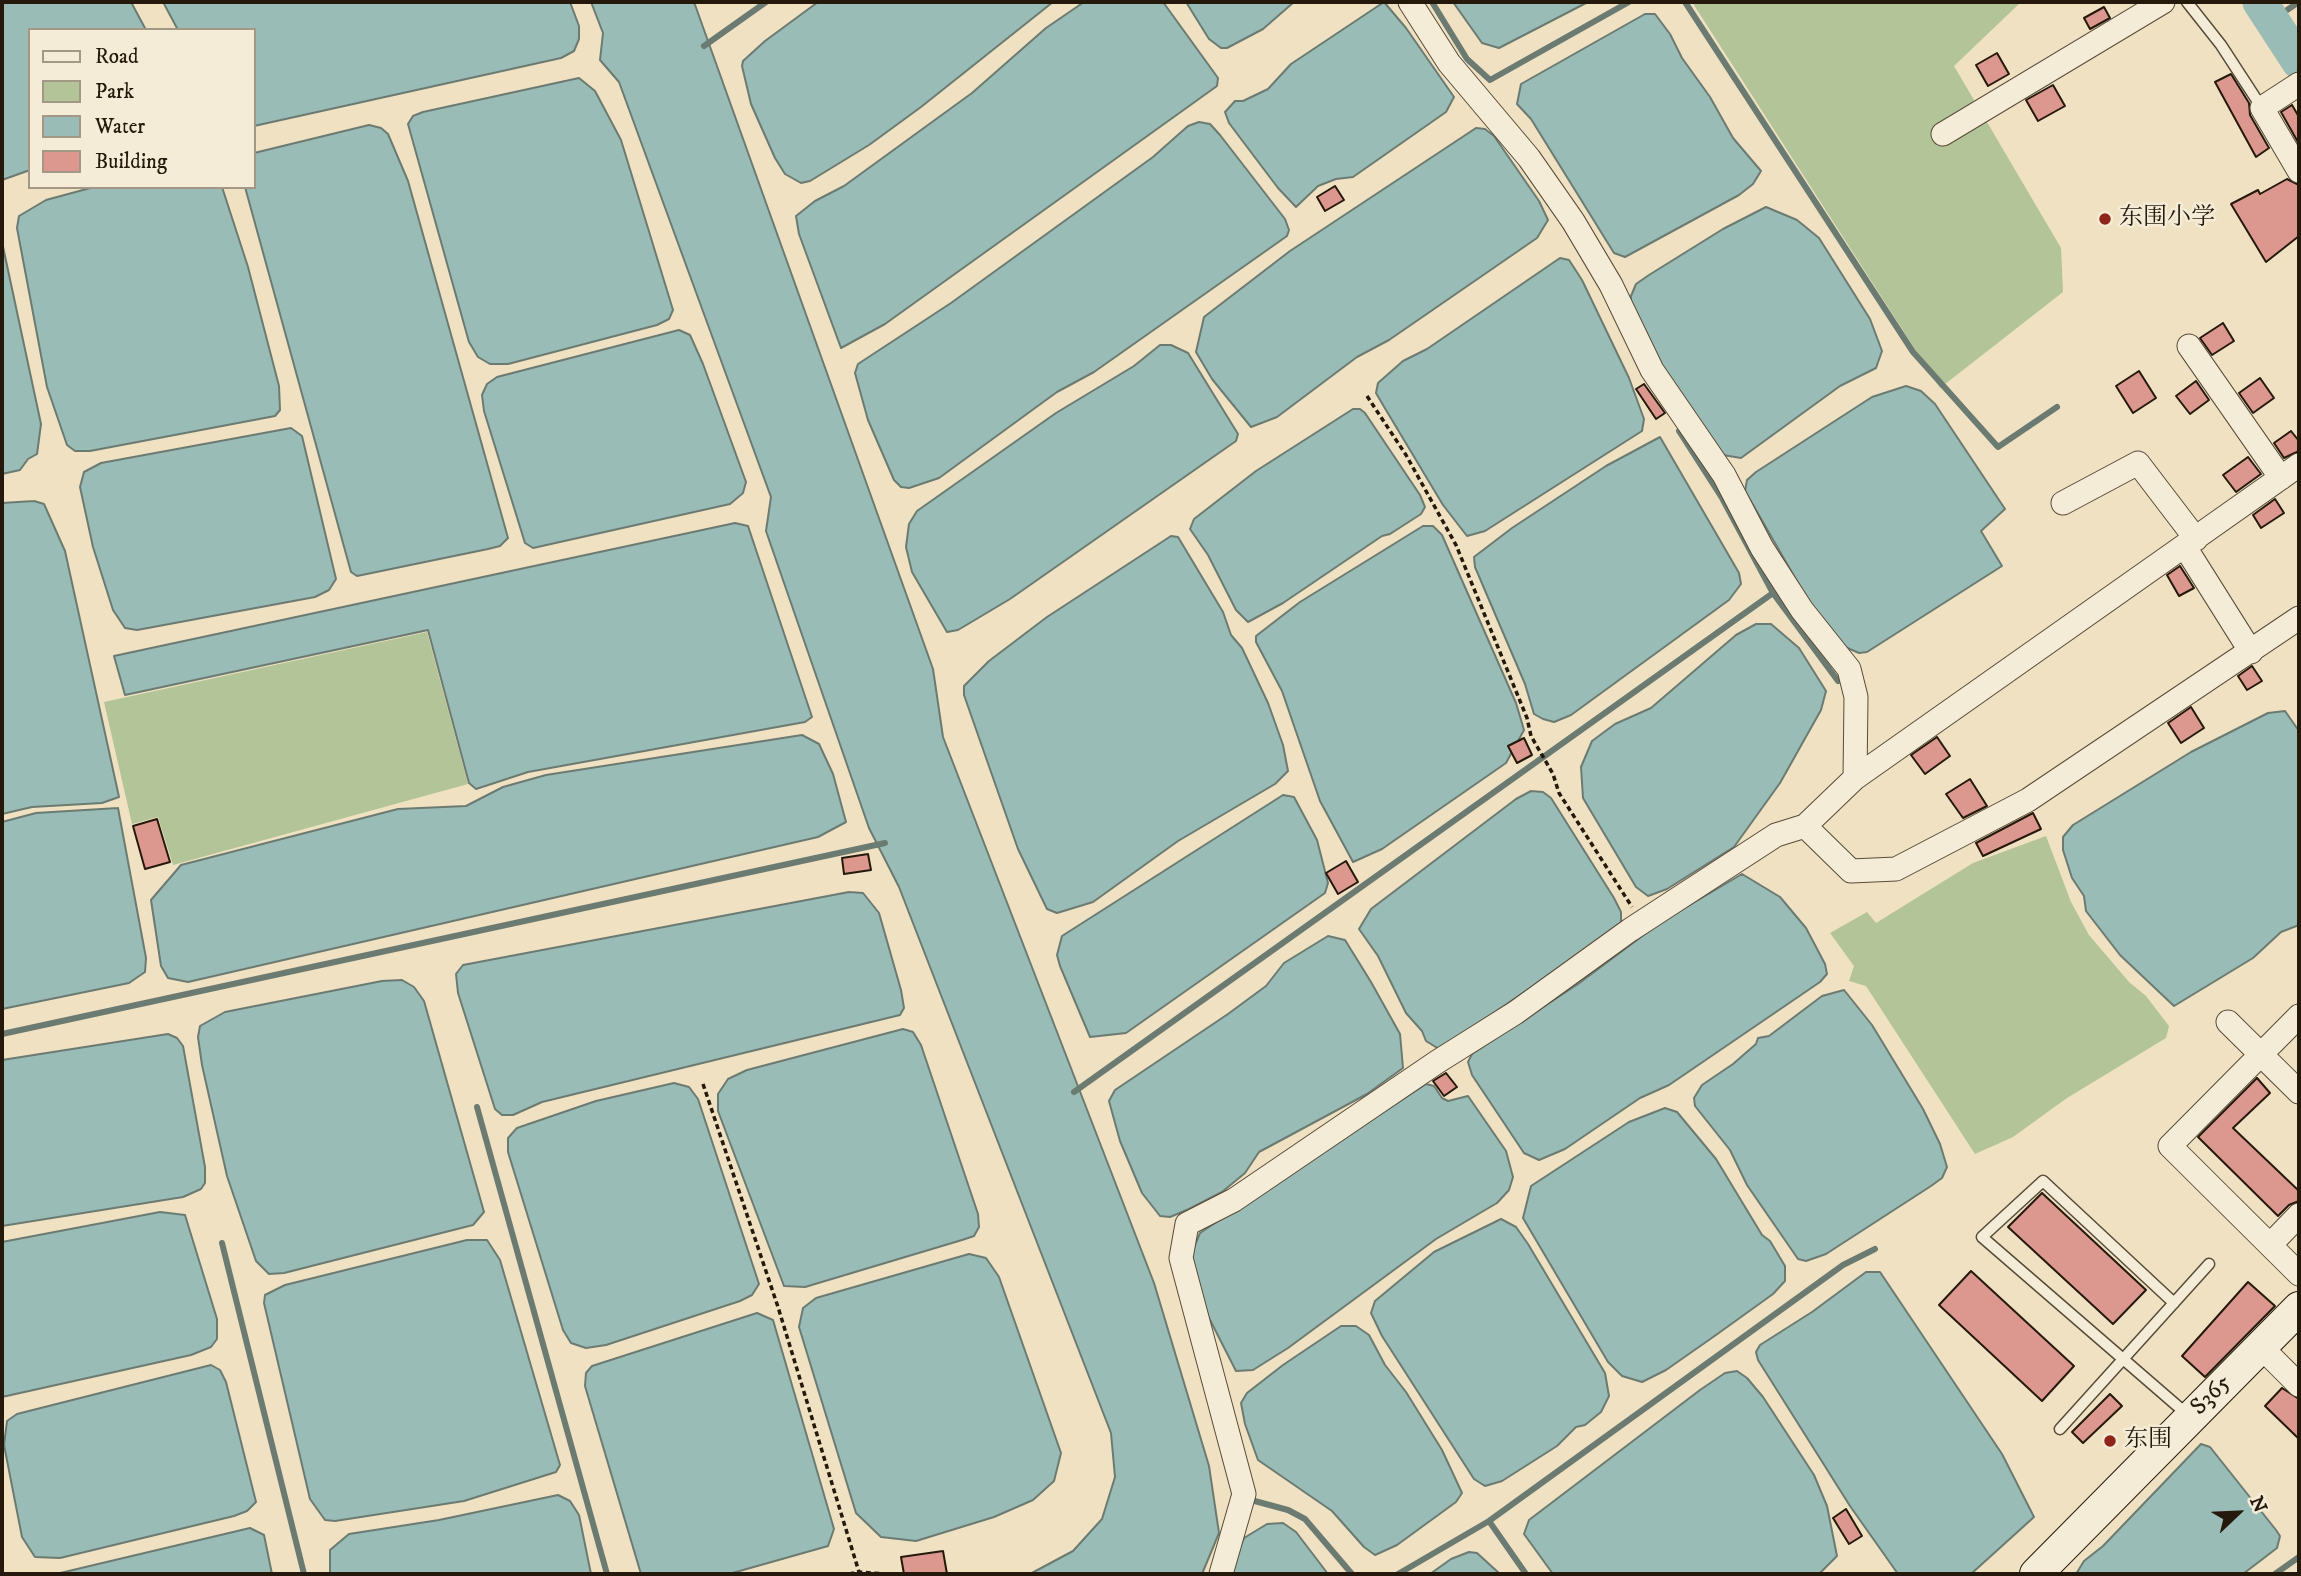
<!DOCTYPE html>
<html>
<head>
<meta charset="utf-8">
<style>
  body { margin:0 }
  #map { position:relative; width:2301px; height:1576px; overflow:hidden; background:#efe1c1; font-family:"IM FELL DW Pica",serif }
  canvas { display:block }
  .frame { position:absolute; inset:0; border:4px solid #25190b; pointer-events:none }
  .legend { position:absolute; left:28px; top:28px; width:228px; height:161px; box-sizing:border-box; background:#f5ecd7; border:2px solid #a29885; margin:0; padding:9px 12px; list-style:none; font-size:21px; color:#25190b }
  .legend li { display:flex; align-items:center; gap:14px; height:35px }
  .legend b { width:35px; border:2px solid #a29885 }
  .north { position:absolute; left:2203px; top:1478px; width:70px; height:70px; -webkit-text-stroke:5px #f5ecd7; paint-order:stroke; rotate:67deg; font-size:19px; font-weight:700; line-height:28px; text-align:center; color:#25190b }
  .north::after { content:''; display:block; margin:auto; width:24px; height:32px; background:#25190b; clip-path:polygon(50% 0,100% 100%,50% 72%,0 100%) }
</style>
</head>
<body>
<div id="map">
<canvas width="2301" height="1576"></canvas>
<div class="frame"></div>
<ul class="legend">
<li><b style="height:9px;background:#f5ecd7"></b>Road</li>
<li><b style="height:19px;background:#b2c498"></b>Park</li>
<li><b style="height:19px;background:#9abcb7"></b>Water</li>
<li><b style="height:19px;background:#dc988e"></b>Building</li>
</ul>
<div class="north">N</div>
</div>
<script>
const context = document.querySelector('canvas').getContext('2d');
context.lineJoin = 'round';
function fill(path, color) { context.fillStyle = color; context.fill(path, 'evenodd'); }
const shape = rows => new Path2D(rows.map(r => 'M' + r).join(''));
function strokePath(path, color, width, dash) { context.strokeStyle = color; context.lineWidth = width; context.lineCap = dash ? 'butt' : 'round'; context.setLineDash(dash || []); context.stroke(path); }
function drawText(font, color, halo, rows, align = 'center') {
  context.font = font + ' "IM FELL DW Pica","Noto Serif SC",serif'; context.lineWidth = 5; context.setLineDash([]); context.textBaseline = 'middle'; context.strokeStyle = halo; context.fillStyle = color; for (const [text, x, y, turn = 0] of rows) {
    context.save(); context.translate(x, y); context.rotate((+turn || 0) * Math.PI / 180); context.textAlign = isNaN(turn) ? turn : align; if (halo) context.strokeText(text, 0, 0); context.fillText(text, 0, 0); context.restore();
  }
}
fill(shape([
  [1692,2,2021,2,1954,66,2061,248,2063,292,1940,388],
  [427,632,468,784,173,865,158,817,132,824,104,702],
  [2046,836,2071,902,2089,935,2129,982,2146,996,2169,1026,2166,1038,2067,1098,2013,1137,1975,1154,1866,986,1849,981,1854,966,1830,933,1867,912,1876,923,1973,863]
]), '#b2c498');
const water = shape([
  [2,2,131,2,146,30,30,30,30,170,2,180,2,2],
  [163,2,570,2,579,26,579,39,574,51,561,58,254,126,254,30,178,30,163,2],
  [591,2,694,2,933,669,943,737,1154,1283,1209,1466,1219,1533,1202,1574,1030,1574,1073,1551,1102,1519,1115,1477,1111,1433,899,887,869,828,766,531,771,497,619,82,600,60,603,33,591,2],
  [818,2,1053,2,921,107,869,145,810,181,801,183,785,174,775,158,751,104,742,66,743,61,765,41,818,2],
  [1084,2,1163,2,1218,78,1217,86,885,324,841,348,799,234,796,216,815,201,844,186,972,93,1046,28,1084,2],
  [1186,2,1294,2,1263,29,1227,48,1221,48,1209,39,1186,2],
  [1384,2,1406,28,1454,97,1446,112,1353,177,1336,179,1318,186,1296,207,1278,188,1229,123,1225,112,1235,101,1243,101,1268,89,1291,64,1384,2],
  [1453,2,1588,2,1499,48,1482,43,1453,2],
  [1645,14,1655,14,1670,34,1682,58,1710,97,1733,138,1761,171,1753,184,1739,195,1625,257,1614,253,1531,119,1517,104,1521,84,1645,14],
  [579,78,595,91,621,140,673,310,669,319,657,325,508,364,490,364,478,357,469,342,408,124,413,116,423,112,579,78],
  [1199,122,1210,124,1220,135,1285,219,1289,230,1287,236,1094,372,1057,392,939,478,909,488,901,487,894,480,868,420,855,373,858,364,951,303,1153,157,1188,126,1199,122],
  [369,125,381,128,388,134,408,181,508,538,500,546,488,549,357,576,351,572,245,187,254,187,254,153,369,125],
  [1476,128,1485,129,1494,136,1539,201,1548,220,1537,238,1389,340,1357,357,1277,417,1251,427,1212,379,1196,352,1204,317,1290,251,1476,128],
  [94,187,222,187,248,267,279,386,280,410,275,416,90,451,75,451,67,445,47,387,17,228,19,216,46,200,94,187],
  [1766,207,1797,220,1819,238,1870,319,1882,351,1876,368,1840,386,1741,458,1723,455,1666,374,1630,307,1631,296,1636,284,1649,275,1723,229,1766,207],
  [2,242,41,424,37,454,28,459,20,470,2,474,2,242],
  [1560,258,1569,260,1582,280,1629,378,1644,419,1642,431,1485,531,1467,536,1443,505,1383,405,1376,393,1378,383,1403,361,1427,349,1560,258],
  [679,330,690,335,703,364,746,482,743,493,730,504,533,548,525,543,484,411,482,395,487,384,497,377,679,330],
  [1160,345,1171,345,1188,353,1238,434,1236,441,1010,599,958,630,947,632,912,572,906,547,909,524,917,511,1056,413,1134,366,1160,345],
  [1906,386,1921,391,1935,404,2005,509,1981,531,2002,566,1867,652,1859,653,1843,646,1813,609,1745,491,1747,480,1756,472,1872,397,1906,386],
  [1353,409,1360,409,1365,413,1420,495,1425,507,1421,514,1390,534,1382,536,1283,603,1248,622,1236,610,1208,555,1190,529,1194,519,1256,471,1353,409],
  [291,428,302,436,336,579,329,590,315,597,137,630,125,628,113,610,93,547,80,487,84,472,101,463,291,428],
  [1660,437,1739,573,1741,584,1729,600,1571,715,1554,722,1543,719,1534,714,1525,684,1475,567,1474,557,1512,528,1606,466,1660,437],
  [34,501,44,504,65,551,119,797,102,803,32,807,2,814,2,503,34,501],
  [735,523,748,526,812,717,805,722,528,772,476,789,469,783,428,630,125,695,114,656,735,523],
  [1423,526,1433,526,1442,535,1516,703,1524,730,1506,763,1382,849,1353,862,1320,801,1282,691,1256,642,1256,636,1300,602,1423,526],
  [1171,536,1178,537,1223,612,1231,635,1242,648,1268,703,1283,745,1288,771,1275,784,1178,841,1093,902,1057,913,1047,909,1018,849,964,695,964,686,989,661,1047,617,1171,536],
  [1756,624,1771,624,1799,648,1826,691,1821,710,1780,783,1734,847,1667,889,1648,896,1636,887,1583,798,1581,767,1592,741,1615,724,1651,708,1736,635,1756,624],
  [2285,711,2299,731,2299,925,2281,932,2253,958,2174,1006,2120,955,2086,911,2084,896,2072,878,2063,850,2063,837,2073,825,2191,752,2268,713,2285,711],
  [802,735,819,744,833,774,846,822,818,837,188,982,168,978,161,966,151,900,181,865,398,809,466,806,503,787,546,775,802,735],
  [1531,791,1543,792,1551,798,1614,898,1621,912,1621,922,1615,931,1579,956,1439,1049,1426,1041,1422,1031,1406,1013,1378,956,1359,929,1371,909,1516,799,1531,791],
  [1283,795,1294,797,1317,840,1328,883,1325,893,1126,1033,1090,1037,1060,966,1057,955,1062,936,1283,795],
  [118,808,146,958,145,972,129,983,2,1009,2,822,36,813,118,808],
  [1742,874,1780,897,1806,928,1825,964,1827,974,1820,982,1669,1085,1640,1098,1565,1149,1539,1160,1524,1153,1472,1075,1468,1062,1472,1054,1578,984,1661,922,1742,874],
  [849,892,863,893,879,913,901,990,904,1008,900,1015,542,1102,513,1115,502,1115,495,1109,458,993,456,974,463,965,849,892],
  [1328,936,1345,940,1371,982,1400,1034,1403,1068,1367,1094,1259,1152,1245,1173,1222,1192,1189,1209,1170,1217,1160,1216,1142,1193,1120,1141,1109,1101,1115,1090,1228,1014,1266,986,1284,963,1328,936],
  [402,980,414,987,424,1001,484,1212,473,1225,284,1273,269,1274,256,1261,227,1176,202,1065,198,1037,200,1026,225,1012,382,981,402,980],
  [1844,990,1872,1025,1923,1109,1940,1144,1947,1167,1942,1178,1931,1186,1826,1254,1806,1261,1798,1259,1747,1185,1730,1150,1695,1106,1694,1098,1702,1085,1733,1064,1756,1044,1758,1038,1769,1036,1822,996,1844,990],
  [903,1029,913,1032,921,1045,978,1214,979,1227,974,1236,962,1240,805,1287,784,1286,718,1111,718,1094,728,1079,747,1070,903,1029],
  [168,1034,177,1038,183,1046,205,1167,205,1183,201,1189,183,1197,2,1226,2,1060,168,1034],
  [674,1083,689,1087,698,1099,759,1284,752,1295,740,1301,606,1345,586,1348,571,1343,563,1330,508,1152,508,1138,517,1128,596,1101,674,1083],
  [1426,1084,1434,1086,1442,1098,1448,1101,1468,1096,1506,1151,1513,1177,1509,1190,1497,1203,1436,1239,1288,1348,1253,1370,1236,1371,1208,1316,1196,1278,1192,1252,1200,1233,1426,1084],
  [1665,1108,1677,1112,1716,1159,1762,1235,1770,1241,1785,1266,1785,1281,1773,1294,1716,1335,1666,1370,1642,1382,1622,1376,1608,1362,1523,1218,1531,1186,1629,1122,1665,1108],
  [160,1212,185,1215,217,1319,217,1339,211,1347,191,1355,2,1397,2,1242,160,1212],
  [1501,1219,1516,1227,1528,1244,1605,1373,1609,1396,1601,1412,1585,1425,1576,1427,1557,1446,1502,1481,1485,1486,1474,1479,1382,1336,1371,1313,1375,1301,1434,1252,1501,1219],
  [467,1240,487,1240,500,1260,560,1465,556,1472,464,1501,335,1521,325,1520,310,1499,264,1303,265,1295,285,1285,467,1240],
  [969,1254,986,1258,999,1277,1061,1453,1054,1481,1033,1500,994,1517,916,1541,881,1537,856,1513,799,1327,803,1308,816,1298,969,1254],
  [1866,1272,1880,1272,2002,1454,2034,1517,1971,1574,1898,1574,1850,1506,1758,1360,1756,1352,1760,1345,1812,1312,1866,1272],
  [757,1313,773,1320,834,1529,828,1546,729,1574,641,1574,585,1386,586,1373,592,1366,757,1313],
  [1341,1326,1356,1326,1369,1335,1385,1365,1406,1392,1442,1450,1462,1493,1456,1502,1397,1545,1375,1555,1364,1547,1332,1511,1258,1460,1245,1424,1241,1403,1247,1393,1283,1365,1341,1326],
  [211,1365,220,1370,226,1382,256,1502,247,1511,234,1516,60,1558,35,1557,22,1537,4,1445,7,1421,17,1414,211,1365],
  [1737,1371,1747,1378,1763,1397,1814,1475,1827,1506,1837,1556,1819,1574,1553,1574,1524,1534,1529,1520,1700,1390,1725,1373,1737,1371],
  [2201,1444,2210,1447,2276,1530,2280,1536,2277,1548,2243,1574,2076,1574,2084,1561,2103,1546,2201,1444],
  [558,1495,570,1501,579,1515,591,1574,330,1574,330,1550,349,1534,439,1520,558,1495],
  [1283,1523,1296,1532,1328,1574,1231,1574,1231,1567,1244,1538,1267,1524,1283,1523],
  [250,1528,264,1535,272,1574,56,1574,250,1528],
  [1469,1552,1477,1553,1500,1574,1430,1574,1451,1559,1469,1552]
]);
fill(water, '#9abcb7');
strokePath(water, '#6b7b72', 2);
strokePath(shape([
  [1432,2,1467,59,1490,80,1629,2],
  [1685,2,1913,352,1998,447,2057,407],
  [2272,20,2299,2],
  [704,46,766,2],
  [1679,431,1722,498,1773,593,1838,681],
  [2,1034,885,843],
  [1074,1092,1773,593],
  [477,1107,607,1574],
  [222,1243,304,1574],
  [1251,1500,1288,1510,1305,1519,1352,1574],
  [1489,1521,1843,1265,1875,1249],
  [1398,1574,1489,1521,1526,1574],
  [2275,1574,2299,1557]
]), '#6b7b72', 6);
strokePath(shape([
  [2260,2,2299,62]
]), '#9abcb7', 35);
const building = shape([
  [2104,7,2110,18,2090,29,2084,18,2104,7],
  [1997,53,2009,74,1988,86,1976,65,1997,53],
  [2231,74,2249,103,2250,115,2269,148,2256,157,2215,82,2231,74],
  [2053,85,2065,106,2038,121,2026,100,2053,85],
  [2292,105,2299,117,2299,144,2281,112,2292,105],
  [2287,179,2299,185,2299,236,2266,262,2231,204,2258,190,2260,194,2287,179],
  [1335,186,1344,200,1325,211,1317,197,1335,186],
  [2223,323,2234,341,2212,355,2200,338,2223,323],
  [2139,371,2156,398,2133,413,2116,386,2139,371],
  [2260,378,2274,398,2253,413,2239,393,2260,378],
  [2196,381,2209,400,2190,414,2176,396,2196,381],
  [1644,384,1665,413,1656,419,1636,389,1644,384],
  [2291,431,2299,441,2299,451,2284,458,2274,443,2291,431],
  [2248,457,2261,474,2236,492,2223,475,2248,457],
  [2275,499,2284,513,2261,528,2253,515,2275,499],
  [2180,566,2194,588,2179,596,2167,575,2180,566],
  [2252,666,2262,681,2247,690,2238,676,2252,666],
  [2191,707,2204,728,2181,743,2168,723,2191,707],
  [1937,737,1950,756,1925,774,1911,755,1937,737],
  [1524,738,1532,755,1517,763,1508,746,1524,738],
  [1970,779,1987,806,1963,818,1946,794,1970,779],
  [2033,813,2041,829,1983,856,1976,843,2033,813],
  [157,819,170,862,145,869,133,826,157,819],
  [868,854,871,870,844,874,842,858,868,854],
  [1346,861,1358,882,1338,894,1326,873,1346,861],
  [1446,1073,1457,1087,1444,1096,1433,1081,1446,1073],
  [2257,1078,2270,1093,2233,1128,2299,1191,2299,1201,2289,1205,2278,1216,2198,1137,2257,1078],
  [2042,1193,2146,1290,2113,1324,2008,1227,2042,1193],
  [1971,1271,2074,1366,2042,1401,1939,1305,1971,1271],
  [2248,1282,2275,1306,2205,1377,2182,1356,2248,1282],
  [2282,1388,2299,1399,2299,1439,2265,1406,2282,1388],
  [2110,1394,2122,1406,2083,1443,2072,1432,2110,1394],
  [1846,1509,1862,1536,1849,1544,1833,1518,1846,1509],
  [943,1551,947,1574,904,1574,901,1557,943,1551]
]);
fill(building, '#dc988e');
strokePath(building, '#25190b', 2);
const lane = shape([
  [2187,2,2221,45,2262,108],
  [2174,1303,2043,1181,1982,1237,2189,1416],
  [2060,1429,2209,1264]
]);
const street = shape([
  [2299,84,2262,108,2299,171],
  [1943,134,2163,2],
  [2189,346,2281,478],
  [2063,503,2138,463,2196,539],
  [2185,547,2251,652],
  [1855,778,2299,465],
  [1805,826,1851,871,1896,869,2028,800,2299,618],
  [2299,1016,2170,1146,2299,1274],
  [2228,1022,2299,1092],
  [2270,1245,2299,1215],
  [2261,1347,2299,1385],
  [1221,1574,1244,1494,1181,1258,1187,1224,1234,1200,1437,1062,1515,1013,1630,930,1739,859,1776,835,1805,826,1855,778,1856,697,1849,669,1802,610,1762,548,1724,475,1652,370,1611,285,1573,221,1529,158,1449,63,1410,2]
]);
const secondary = shape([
  [2036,1574,2299,1308]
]);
strokePath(lane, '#584b38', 13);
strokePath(street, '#584b38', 25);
strokePath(secondary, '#25190b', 34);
strokePath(shape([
  [1367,396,1406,455,1456,545,1527,718,1531,736,1553,774,1559,793,1632,907],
  [703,1084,778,1307,859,1572],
  [849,1574,859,1572,885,1574]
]), '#25190b', 3.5, [5, 3.5]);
strokePath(lane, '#f5ecd7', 10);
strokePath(street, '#f5ecd7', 23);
strokePath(secondary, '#f5ecd7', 32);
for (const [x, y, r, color] of [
  [2105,219,7,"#8f2418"],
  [2110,1441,7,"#8f2418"]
]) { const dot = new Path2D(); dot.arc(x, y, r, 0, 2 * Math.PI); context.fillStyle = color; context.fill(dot); strokePath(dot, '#f5ecd7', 2.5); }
drawText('24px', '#25190b', '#f5ecd7', [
  ["东围小学",2119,219],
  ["东围",2124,1441]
], 'left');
drawText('24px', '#25190b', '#f5ecd7', [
  ["S365",2212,1396,-45]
]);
</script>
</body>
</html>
